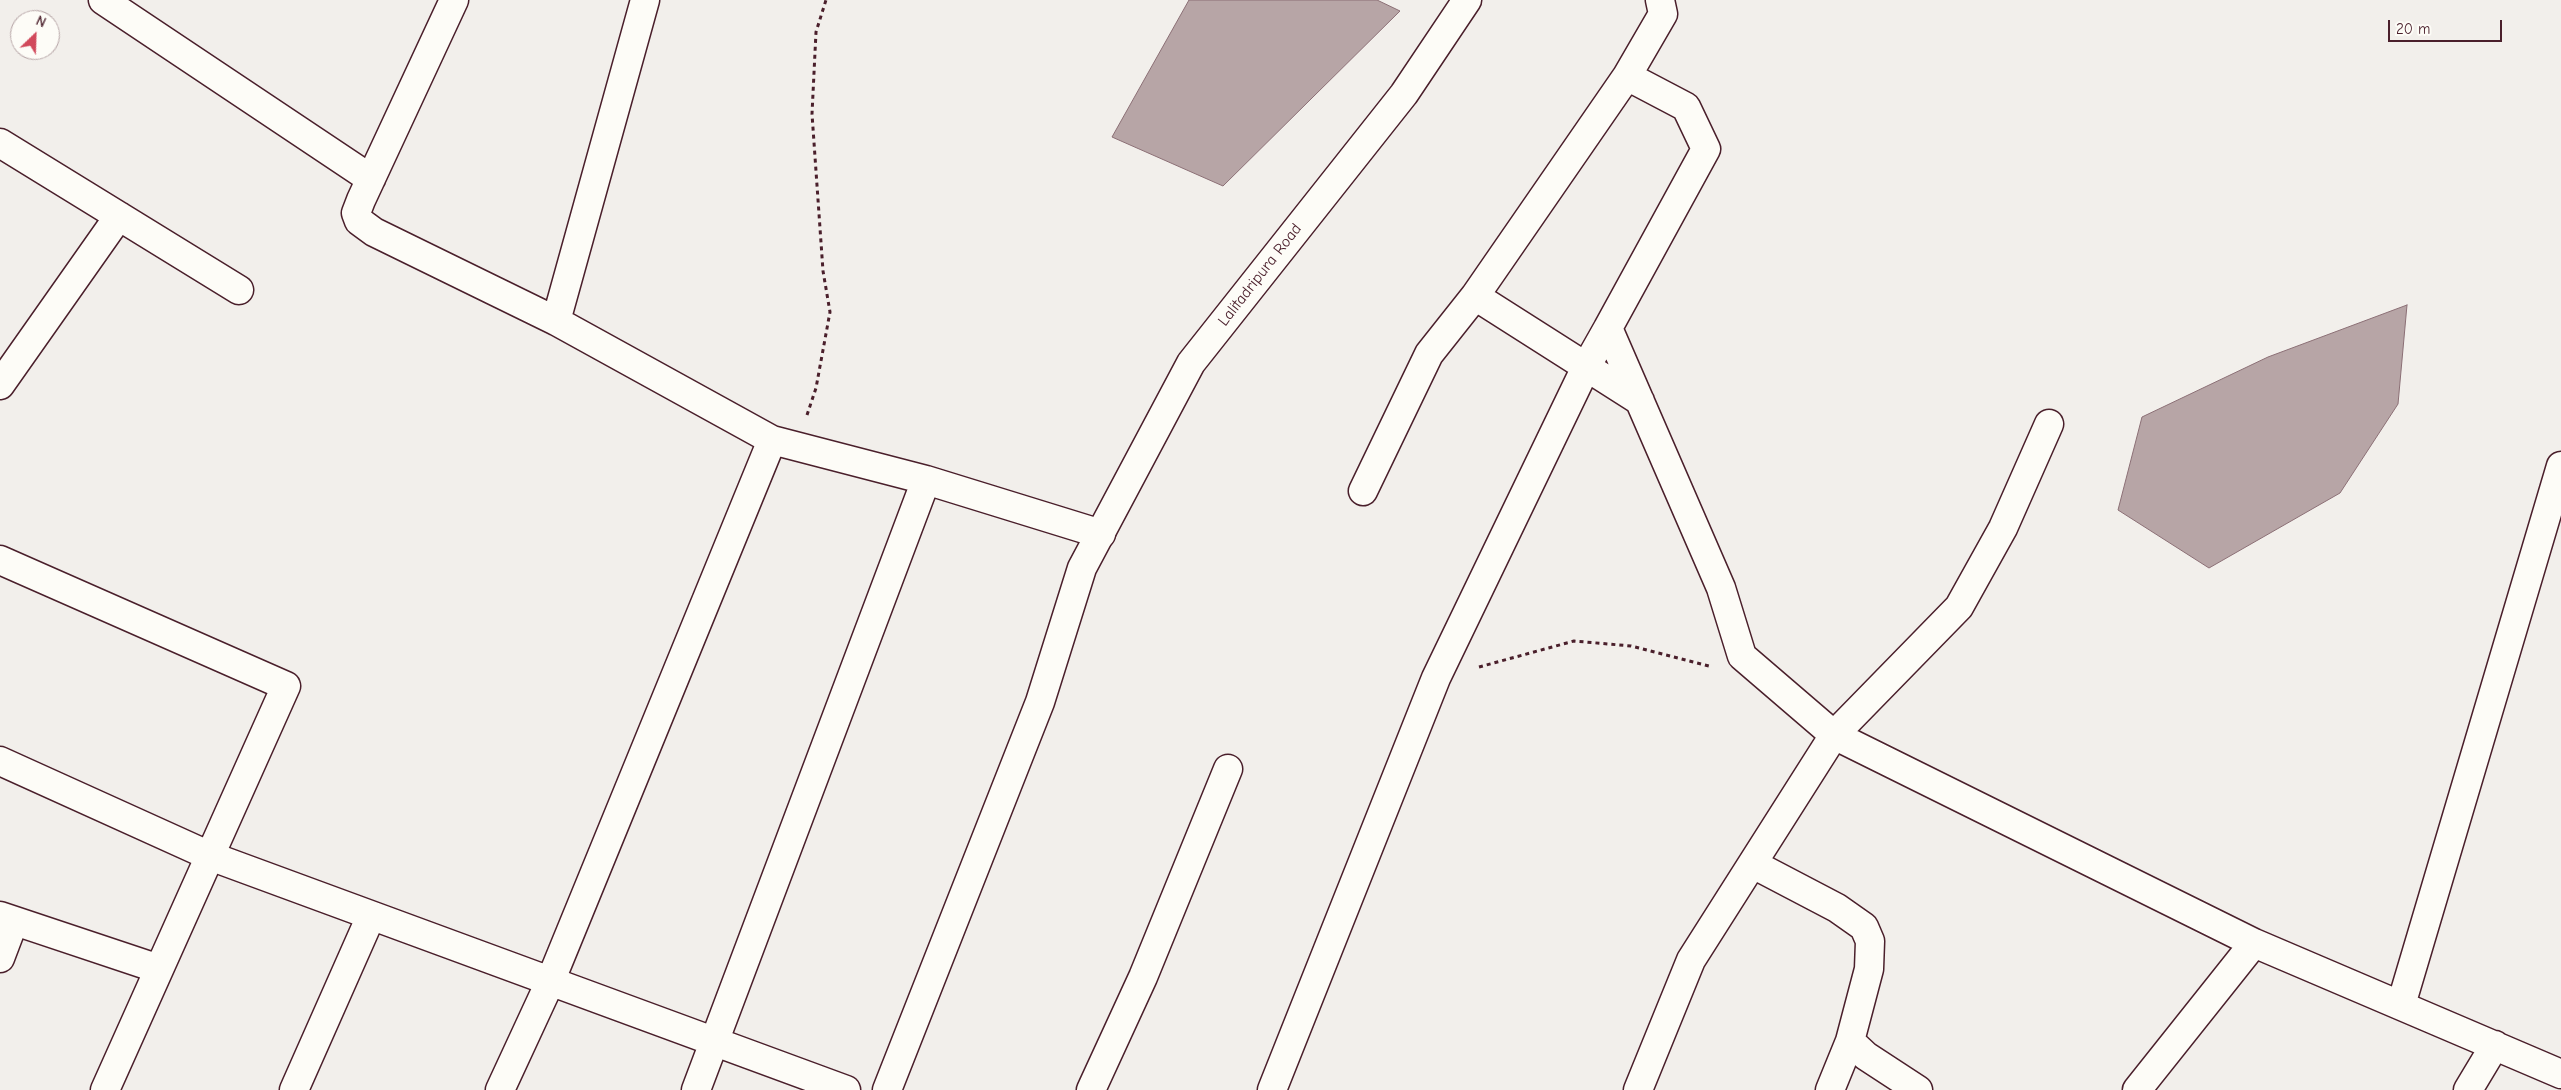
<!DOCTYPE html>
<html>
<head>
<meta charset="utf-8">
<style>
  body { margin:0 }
  #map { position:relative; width:2561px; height:1090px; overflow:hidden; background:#f2efeb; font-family:"Comic Neue",sans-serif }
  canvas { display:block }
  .north { position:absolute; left:10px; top:10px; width:50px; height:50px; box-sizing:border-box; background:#fdfcf7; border:1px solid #b5a4a5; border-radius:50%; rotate:24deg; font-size:14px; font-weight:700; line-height:20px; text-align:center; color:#4a1f2b }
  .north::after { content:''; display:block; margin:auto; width:18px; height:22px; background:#d1495b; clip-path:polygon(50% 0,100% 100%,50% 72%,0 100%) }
  .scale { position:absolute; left:2388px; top:20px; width:114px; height:22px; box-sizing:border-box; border:2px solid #4a1f2b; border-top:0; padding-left:6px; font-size:15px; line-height:18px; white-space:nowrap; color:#4a1f2b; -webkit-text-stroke:4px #fdfcf7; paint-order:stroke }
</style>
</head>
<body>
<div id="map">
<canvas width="2561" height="1090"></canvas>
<div class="north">N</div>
<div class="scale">20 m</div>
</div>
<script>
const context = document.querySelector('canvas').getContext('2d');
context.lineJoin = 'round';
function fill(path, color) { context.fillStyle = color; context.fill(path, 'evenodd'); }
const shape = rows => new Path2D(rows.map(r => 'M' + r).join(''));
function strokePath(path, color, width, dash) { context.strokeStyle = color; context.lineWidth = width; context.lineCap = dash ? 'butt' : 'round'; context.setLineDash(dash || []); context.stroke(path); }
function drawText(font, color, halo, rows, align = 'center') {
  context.font = font + ' "Comic Neue",sans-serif'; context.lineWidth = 4; context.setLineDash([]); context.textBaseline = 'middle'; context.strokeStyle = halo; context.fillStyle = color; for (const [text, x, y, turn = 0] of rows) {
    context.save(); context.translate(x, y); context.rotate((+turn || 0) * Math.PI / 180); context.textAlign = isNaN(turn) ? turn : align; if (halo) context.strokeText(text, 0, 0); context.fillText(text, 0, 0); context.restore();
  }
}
const water = shape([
  [1189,0,1377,0,1400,11,1223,186,1112,137,1189,0],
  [2407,305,2398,404,2340,493,2209,568,2118,510,2142,417,2268,357,2407,305]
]);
fill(water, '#b7a5a6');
strokePath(water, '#8b6f75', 1);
const minor = shape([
  [103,0,371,179],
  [454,0,361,200,356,213,359,221,374,232,556,321,772,440,926,480,1101,534],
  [1627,76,1686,107,1706,149,1608,328,1721,588,1742,656,1834,735,2254,943,2561,1074],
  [0,143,239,290],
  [1475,296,1640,401],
  [556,321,645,0],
  [0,385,119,216],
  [1363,491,1429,354,1475,296,1627,76,1663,14,1660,0],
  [0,560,286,686,105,1090],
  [0,761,210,856,846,1090],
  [1753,864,1837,908,1864,927,1870,941,1869,969,1850,1041,1866,1056,1918,1090],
  [0,916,159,969],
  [0,958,14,921],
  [2401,1005,2561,466],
  [294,1090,371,916],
  [500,1090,550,982,772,440],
  [696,1090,926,480],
  [1091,1090,1143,977,1228,769],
  [1272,1090,1436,678,1586,367,1608,328],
  [1638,1090,1691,960,1834,735,1959,607,2003,528,2049,424],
  [1830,1090,1850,1041],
  [2137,1090,2254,943],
  [2468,1090,2495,1045]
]);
const tertiary = shape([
  [887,1090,1040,702,1082,568,1191,363,1404,94,1467,0]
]);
strokePath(minor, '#4a1f2b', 31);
strokePath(tertiary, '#4a1f2b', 31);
strokePath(shape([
  [807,415,816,388,830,312,823,271,812,114,816,32,826,0],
  [1479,667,1574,641,1631,646,1709,666]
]), '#4a1f2b', 3, [4, 4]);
strokePath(minor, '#fdfcf7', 28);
strokePath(tertiary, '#fdfcf7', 28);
drawText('16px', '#4a1f2b', '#fdfcf7', [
  ["Lalitadripura Road",1260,275,-52]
]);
</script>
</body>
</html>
